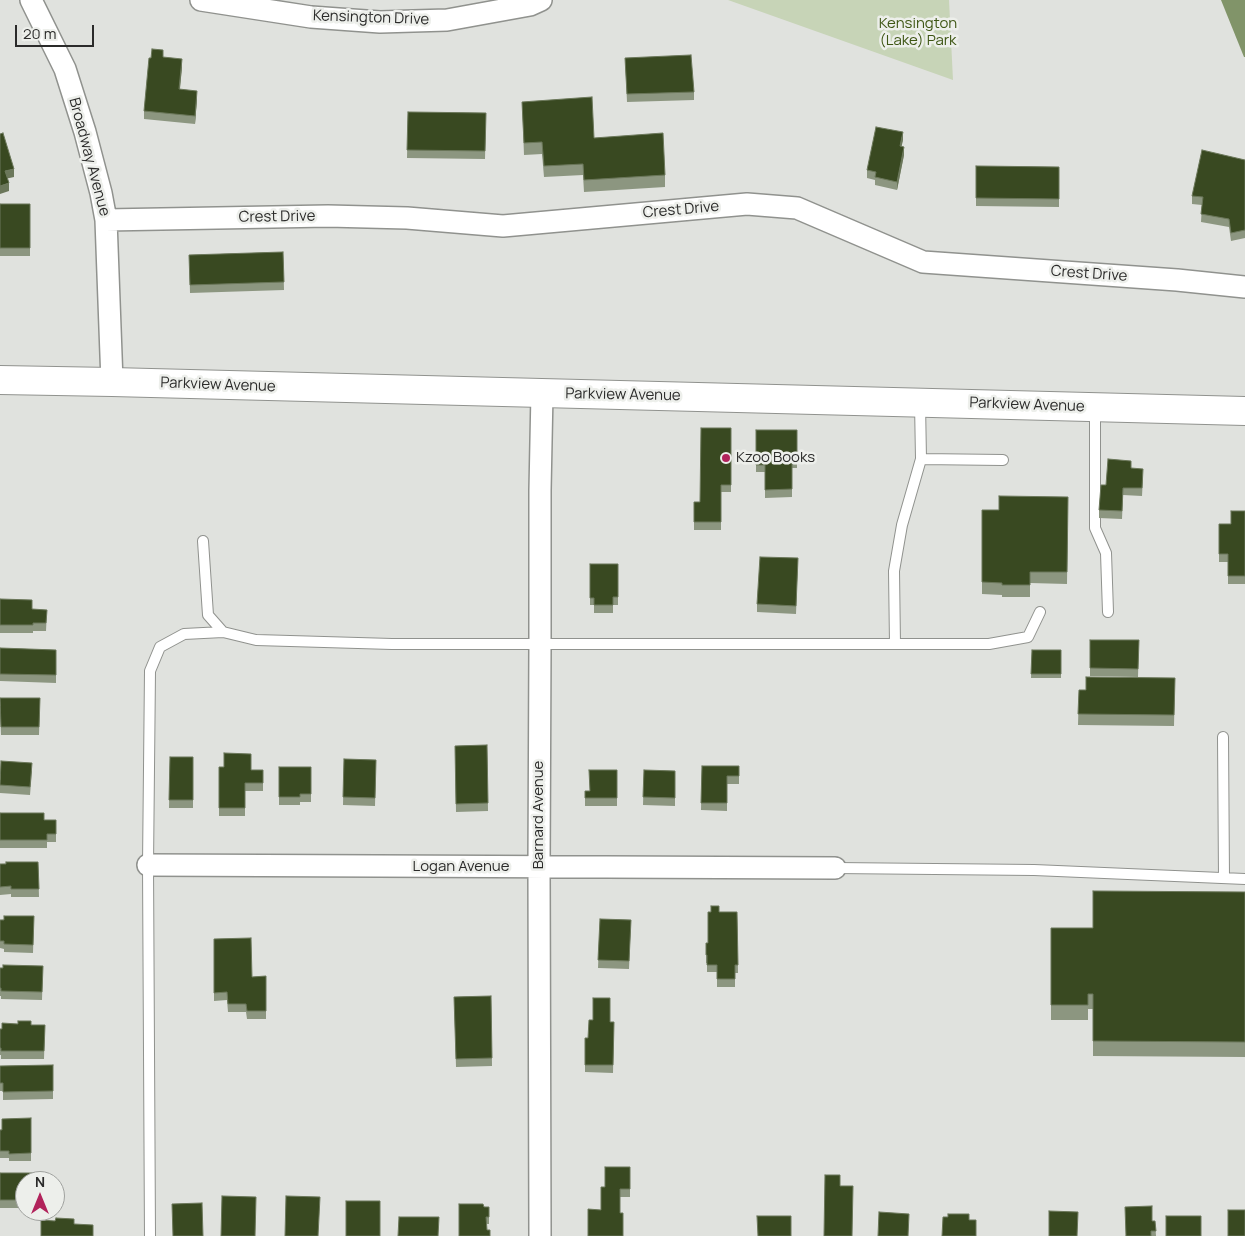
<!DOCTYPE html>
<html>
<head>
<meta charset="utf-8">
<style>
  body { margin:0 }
  #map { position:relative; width:1245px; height:1236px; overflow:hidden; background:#e0e2de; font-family:Manrope,sans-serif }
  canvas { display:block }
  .north { position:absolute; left:15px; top:1171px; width:50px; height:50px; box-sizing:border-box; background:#edefeb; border:1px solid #9fa19e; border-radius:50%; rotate:0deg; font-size:14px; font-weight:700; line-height:20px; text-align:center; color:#2b2b2a }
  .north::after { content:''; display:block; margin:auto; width:18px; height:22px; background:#b1235b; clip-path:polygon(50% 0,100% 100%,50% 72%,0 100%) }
  .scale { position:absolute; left:15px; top:25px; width:79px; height:22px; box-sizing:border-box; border:2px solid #2b2b2a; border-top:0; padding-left:6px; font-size:15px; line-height:18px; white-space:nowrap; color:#2b2b2a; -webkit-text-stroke:4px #edefeb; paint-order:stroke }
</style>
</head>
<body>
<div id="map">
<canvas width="1245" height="1236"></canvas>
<div class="north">N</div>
<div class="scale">20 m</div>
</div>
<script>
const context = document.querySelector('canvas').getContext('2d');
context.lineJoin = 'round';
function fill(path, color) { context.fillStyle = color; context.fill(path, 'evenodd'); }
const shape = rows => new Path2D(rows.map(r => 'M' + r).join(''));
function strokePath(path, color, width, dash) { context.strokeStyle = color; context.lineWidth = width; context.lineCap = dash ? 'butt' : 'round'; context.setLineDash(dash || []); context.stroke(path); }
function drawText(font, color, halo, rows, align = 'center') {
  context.font = font + ' Manrope,sans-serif'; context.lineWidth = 5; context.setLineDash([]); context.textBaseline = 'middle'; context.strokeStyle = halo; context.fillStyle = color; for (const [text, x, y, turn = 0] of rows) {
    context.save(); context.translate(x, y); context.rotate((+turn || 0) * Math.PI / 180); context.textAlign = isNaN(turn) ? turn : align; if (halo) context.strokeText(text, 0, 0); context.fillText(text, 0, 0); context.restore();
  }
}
fill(shape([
  [728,0,949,0,953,80]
]), '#c7d4b7');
fill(shape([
  [1221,0,1245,0,1245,57,1244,57]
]), '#819469');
const lane = shape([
  [1095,408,1095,528,1106,553,1108,612],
  [921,459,1003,460],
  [203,541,208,615,223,632,256,640,392,644,989,644,1028,637,1040,612],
  [895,644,894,571,902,525,921,459,920,403],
  [1223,737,1224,878],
  [835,868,1034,870,1245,879],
  [150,1236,148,865,150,671,160,647,184,634,223,632]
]);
const street = shape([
  [31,0,65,69,85,132,101,193,106,220,112,382],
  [201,0,311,17,380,22,447,20,530,5,541,0],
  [106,220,328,216,407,218,503,226,747,204,797,208,923,262,1177,280,1245,287],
  [148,865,835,868],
  [540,1236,539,867,540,644,540,490,542,393]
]);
const secondary = shape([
  [0,380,112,382,1245,411]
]);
strokePath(lane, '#90928e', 12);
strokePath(street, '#90928e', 24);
strokePath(secondary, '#90928e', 30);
strokePath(lane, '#fff', 10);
strokePath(street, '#fff', 21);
strokePath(secondary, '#fff', 28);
fill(shape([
  [163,57,182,67,180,89,197,99,195,124,144,119,144,111,151,58],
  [625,58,694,92,694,100,627,102],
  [522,102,594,138,665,175,665,187,584,192,583,175,544,177,542,154,524,155],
  [408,112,486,113,485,159,407,158],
  [903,140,901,146,904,155,897,190,875,185,875,180,867,178,867,170],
  [1245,160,1245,238,1231,241,1229,227,1201,222,1202,205,1192,204,1192,196],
  [976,166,1059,167,1059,207,976,206],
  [0,204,30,204,30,256,0,256],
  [283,252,284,290,190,293,189,255],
  [731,428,731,492,721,492,721,530,694,530,694,502,700,502],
  [756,430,797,430,797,468,792,468,792,497,765,498,765,472,756,472],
  [1131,468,1143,477,1142,496,1123,495,1122,519,1099,518,1099,510,1106,485],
  [1068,497,1067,584,1030,583,1030,597,1002,597,1002,595,982,594,982,510,999,510],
  [1245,511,1245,584,1228,584,1228,562,1219,562,1219,524,1231,524],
  [798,558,796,614,757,612,757,604],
  [590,564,618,564,618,605,613,605,613,613,594,613,594,605,590,605],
  [0,599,32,609,47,610,46,631,33,631,33,633,0,633],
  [1090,640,1139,640,1138,677,1090,676],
  [0,648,56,650,56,683,0,681],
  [1032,650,1061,650,1061,678,1031,678],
  [1175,678,1174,726,1078,725,1079,690,1086,690],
  [40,698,39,735,1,735,0,706],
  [487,745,488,811,456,812,455,746],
  [170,757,193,757,193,808,169,808],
  [344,759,376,760,375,806,343,805],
  [702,766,739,766,739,784,727,784,727,811,701,810],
  [219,767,251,770,263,770,263,791,245,791,245,816,219,816],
  [279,767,311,767,311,802,300,802,300,805,279,805],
  [617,770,617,806,585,806,585,791,590,791],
  [644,770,675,771,675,806,643,805],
  [32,771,30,795,0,793,0,780],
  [0,813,44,820,56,820,56,842,47,842,47,848,0,848],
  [38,862,39,897,11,897,11,894,0,895,0,864],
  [1245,892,1245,1057,1093,1056,1093,1009,1088,1009,1088,1020,1051,1020,1051,928,1093,928],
  [711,912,737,912,738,973,735,973,735,987,717,987,717,972,707,972,707,963,706,963,706,943,708,943],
  [34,916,33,953,4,952,4,949,0,948,0,920],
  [600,919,631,920,629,969,598,968],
  [214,939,252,977,266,976,266,1019,247,1019,246,1012,228,1012,227,1000,214,1001],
  [43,966,42,1000,1,999,1,996,0,996,0,968],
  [491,996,492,1066,456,1067,454,997],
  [610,1022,614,1022,613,1073,585,1072,585,1038,588,1038],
  [31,1025,45,1025,44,1059,1,1059,1,1055,0,1055,0,1029],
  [53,1065,53,1099,3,1100,3,1091,0,1091,0,1066],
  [31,1118,31,1161,9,1161,9,1158,0,1158,0,1130],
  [630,1167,630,1197,620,1197,620,1213,623,1236,601,1210],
  [0,1173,25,1181,25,1208,0,1208],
  [484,1207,489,1207,489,1224,487,1224,459,1236],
  [1152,1221,1155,1221,1156,1236,1125,1236]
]), '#8c9680');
fill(shape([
  [182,59,182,67,179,97,179,89],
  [197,91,197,99,195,124,195,116],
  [903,132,903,140,900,154,900,146],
  [904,147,904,155,897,190,897,182],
  [14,169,14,177,5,179,5,171],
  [9,183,9,191,0,194,0,186]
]), '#6b775a');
const building = shape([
  [152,49,163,50,163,57,182,59,179,89,197,91,195,116,144,111,149,58,151,58,152,49],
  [691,55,694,92,627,94,625,58,691,55],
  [592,97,594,138,663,133,665,175,584,180,583,164,544,166,542,142,524,143,522,102,592,97],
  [408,112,486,113,485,151,407,150,408,112],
  [876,127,903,132,900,146,904,147,897,182,875,177,876,172,867,170,876,127],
  [3,133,14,169,5,171,9,183,0,186,0,134,3,133],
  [1202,150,1245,160,1245,230,1231,233,1229,219,1201,214,1203,197,1192,196,1202,150],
  [976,166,1059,167,1059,199,976,198,976,166],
  [0,204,30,204,30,248,0,248,0,204],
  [283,252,284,282,190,285,189,255,283,252],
  [701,428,731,428,731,485,721,485,721,522,694,522,694,502,700,502,701,428],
  [756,430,797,430,797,460,792,460,792,489,765,490,765,465,756,465,756,430],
  [1108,459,1131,461,1131,468,1143,469,1142,488,1123,488,1122,511,1099,510,1101,485,1106,485,1108,459],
  [999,496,1068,497,1067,572,1030,572,1030,585,1002,585,1002,583,982,582,982,510,999,510,999,496],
  [1231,511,1245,511,1245,576,1228,576,1228,554,1219,554,1219,524,1231,524,1231,511],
  [760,557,798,558,796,606,757,604,760,557],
  [590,564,618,564,618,597,613,597,613,605,594,605,594,598,590,598,590,564],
  [0,599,32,600,32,609,47,610,46,623,33,623,33,625,0,625,0,599],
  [1090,640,1139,640,1138,669,1090,668,1090,640],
  [0,648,56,650,56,675,0,674,0,648],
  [1032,650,1061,650,1061,674,1031,674,1032,650],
  [1086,677,1175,678,1174,715,1078,714,1079,690,1086,690,1086,677],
  [0,698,40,698,39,727,1,727,0,698],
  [487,745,488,803,456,804,455,746,487,745],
  [224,753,251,754,251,770,263,770,263,783,245,783,245,808,219,808,219,767,224,767,224,753],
  [170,757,193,757,193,800,169,800,170,757],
  [344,759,376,760,375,798,343,797,344,759],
  [1,761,32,763,30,787,0,785,1,761],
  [702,766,739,766,739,776,727,776,727,803,701,803,702,766],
  [279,767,311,767,311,794,300,794,300,797,279,797,279,767],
  [589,770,617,770,617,798,585,798,585,791,590,791,589,770],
  [644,770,675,771,675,798,643,797,644,770],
  [0,813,44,813,44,820,56,820,56,834,47,834,47,840,0,840,0,813],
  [6,862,38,862,39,889,11,889,11,886,0,887,0,864,6,864,6,862],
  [1093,891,1245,892,1245,1042,1093,1041,1093,994,1088,994,1088,1005,1051,1005,1051,928,1093,928,1093,891],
  [711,906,719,906,719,912,737,912,738,965,735,965,735,979,717,979,717,965,707,965,707,955,706,955,706,943,708,943,708,912,711,912,711,906],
  [4,916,34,916,33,945,4,944,4,941,0,941,0,920,4,920,4,916],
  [600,919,631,920,629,961,598,960,600,919],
  [251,938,252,977,266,976,266,1011,247,1011,246,1004,228,1004,227,992,214,993,214,939,251,938],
  [3,965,43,966,42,992,1,991,1,988,0,988,0,968,3,968,3,965],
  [491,996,492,1058,456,1059,454,997,491,996],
  [593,998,610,998,610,1022,614,1022,613,1065,585,1065,585,1038,588,1038,589,1020,593,1020,593,998],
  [18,1021,31,1021,31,1025,45,1025,44,1051,1,1051,1,1048,0,1048,0,1029,2,1029,2,1023,18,1024,18,1021],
  [53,1065,53,1091,3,1092,3,1083,0,1083,0,1066,53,1065],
  [31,1118,31,1153,9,1154,9,1151,0,1151,0,1130,2,1130,2,1119,31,1118],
  [605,1167,630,1167,630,1189,620,1189,620,1213,623,1213,623,1236,588,1236,588,1209,601,1210,601,1187,605,1187,605,1167],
  [0,1173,39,1173,39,1181,25,1181,25,1200,0,1200,0,1173],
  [825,1175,840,1175,840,1186,853,1186,852,1236,824,1236,825,1175],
  [222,1196,256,1197,255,1236,221,1236,222,1196],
  [286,1196,320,1197,318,1236,285,1236,286,1196],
  [346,1201,380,1201,380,1236,346,1236,346,1201],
  [202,1203,203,1236,173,1236,172,1204,202,1203],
  [459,1204,483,1204,484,1207,489,1207,489,1217,486,1217,487,1230,490,1230,490,1236,459,1236,459,1204],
  [1152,1206,1152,1221,1155,1221,1156,1231,1151,1231,1151,1236,1126,1236,1125,1207,1152,1206],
  [1228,1210,1245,1210,1245,1236,1228,1236,1228,1210],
  [1049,1211,1078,1212,1077,1236,1049,1236,1049,1211],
  [879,1212,909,1214,908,1236,878,1236,879,1212],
  [948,1214,969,1214,969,1220,976,1220,976,1236,942,1236,943,1217,948,1217,948,1214],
  [757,1216,791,1216,791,1236,758,1236,757,1216],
  [1166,1216,1201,1216,1201,1236,1166,1236,1166,1216],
  [399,1217,439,1217,438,1236,398,1236,399,1217],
  [56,1218,74,1219,74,1224,93,1225,93,1236,41,1236,41,1220,55,1221,56,1218]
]);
fill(building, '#394921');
strokePath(building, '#6b775a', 1);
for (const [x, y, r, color] of [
  [726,458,5,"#b1235b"]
]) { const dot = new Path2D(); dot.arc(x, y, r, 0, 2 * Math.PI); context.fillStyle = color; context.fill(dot); strokePath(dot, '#edefeb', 2); }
drawText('15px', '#2b2b2a', '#edefeb', [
  ["Kensington Drive",371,18,2],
  ["Broadway Avenue",89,157,75],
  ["Crest Drive",681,210,-5],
  ["Crest Drive",277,217,-1],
  ["Crest Drive",1089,274,4],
  ["Parkview Avenue",218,385,2],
  ["Parkview Avenue",623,395,1],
  ["Parkview Avenue",1027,405,2],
  ["Barnard Avenue",539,815,-90],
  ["Logan Avenue",461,867]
]);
drawText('15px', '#3e5614', '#edefeb', [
  ["Kensington",918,24],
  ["(Lake) Park",918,41]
]);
drawText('15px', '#2b2b2a', '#edefeb', [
  ["Kzoo Books",736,458]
], 'left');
</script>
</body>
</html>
